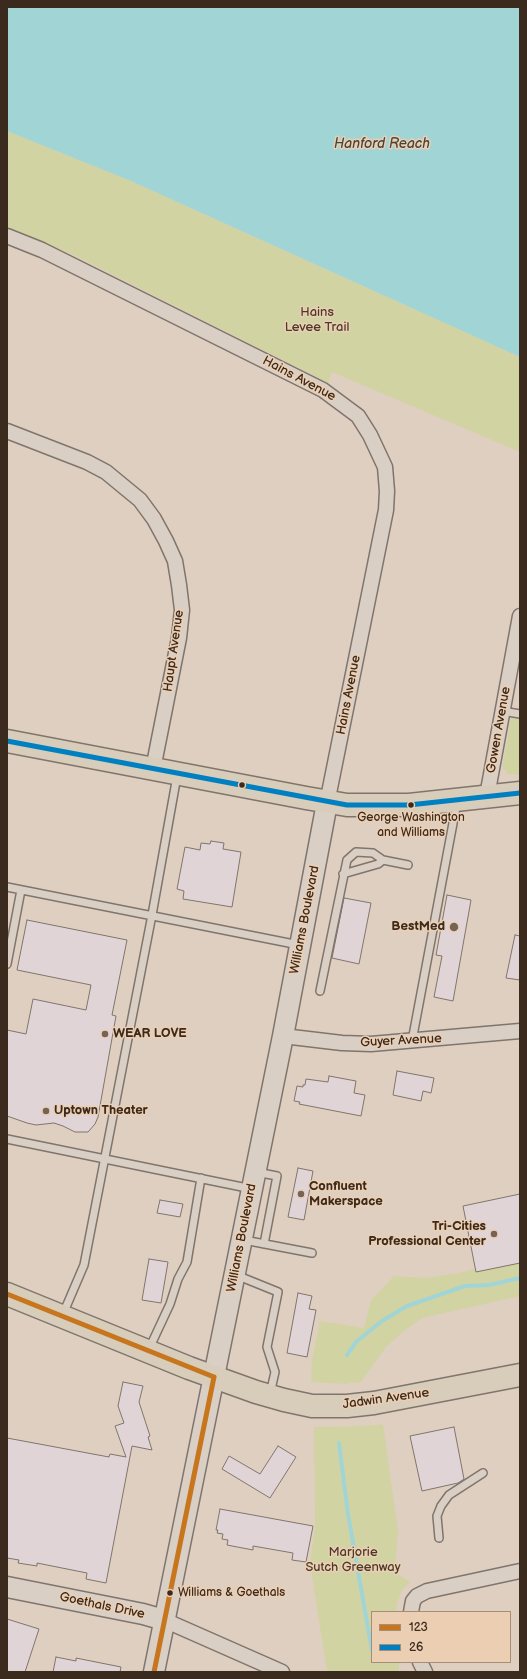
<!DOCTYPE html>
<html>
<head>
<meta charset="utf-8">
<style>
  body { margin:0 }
  #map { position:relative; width:527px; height:1679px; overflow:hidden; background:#dfcfc0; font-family:"Balsamiq Sans",sans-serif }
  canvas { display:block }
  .frame { position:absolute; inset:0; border:8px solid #3b2a1e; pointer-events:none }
  .legend { position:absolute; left:371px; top:1611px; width:140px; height:52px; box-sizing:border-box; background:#eccfb3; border:1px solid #a58d77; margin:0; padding:5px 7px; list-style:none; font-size:12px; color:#3b2a1e }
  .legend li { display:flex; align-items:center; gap:8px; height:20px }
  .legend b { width:20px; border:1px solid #a58d77 }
</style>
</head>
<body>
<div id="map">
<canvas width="527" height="1679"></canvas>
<div class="frame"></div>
<ul class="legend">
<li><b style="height:5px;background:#c8761e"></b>123</li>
<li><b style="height:5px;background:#0080c0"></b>26</li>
</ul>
</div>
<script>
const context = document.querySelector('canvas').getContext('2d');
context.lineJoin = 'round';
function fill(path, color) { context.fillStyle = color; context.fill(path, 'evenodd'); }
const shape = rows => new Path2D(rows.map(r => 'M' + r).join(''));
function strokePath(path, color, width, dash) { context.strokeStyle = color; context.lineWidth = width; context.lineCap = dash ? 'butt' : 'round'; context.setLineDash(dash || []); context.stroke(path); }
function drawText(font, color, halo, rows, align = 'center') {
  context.font = font + ' "Balsamiq Sans",sans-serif'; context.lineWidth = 3; context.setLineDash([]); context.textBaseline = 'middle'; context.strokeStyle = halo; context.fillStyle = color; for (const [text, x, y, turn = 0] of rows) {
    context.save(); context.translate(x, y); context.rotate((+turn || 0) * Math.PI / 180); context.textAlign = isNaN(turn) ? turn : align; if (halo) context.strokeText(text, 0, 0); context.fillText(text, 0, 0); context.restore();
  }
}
fill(shape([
  [7,131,131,181,520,357,520,452,332,372,328,383,74,255,7,227],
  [511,717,520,719,520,775,508,774,503,768,503,764],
  [520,1261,520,1296,422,1318,403,1332,386,1347,360,1383,350,1382,347,1384,311,1382,312,1360,320,1321,364,1328,371,1300,394,1276,426,1278,460,1273,473,1269],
  [383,1424,398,1532,395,1569,398,1574,410,1582,402,1590,397,1603,396,1612,372,1612,372,1662,399,1662,399,1672,329,1672,327,1671,310,1563,315,1526,314,1427,368,1426]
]), '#d1d3a2');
fill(shape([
  [7,7,520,7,520,357,131,181,7,131]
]), '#a1d5d5');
strokePath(shape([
  [347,1355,356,1342,382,1321,407,1306,465,1286,489,1285,520,1278],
  [339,1443,348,1514,372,1651]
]), '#a1d5d5', 4);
const building = shape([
  [211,841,224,843,223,849,241,852,232,907,183,899,184,891,177,889,185,847,200,850,201,843,210,844,211,841],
  [447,895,471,900,453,1001,434,997,442,956,436,955,447,895],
  [344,898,371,903,359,964,332,958,344,898],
  [27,920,127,940,112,1015,116,1016,98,1117,95,1124,88,1132,75,1132,63,1126,54,1123,36,1125,27,1123,7,1116,7,1030,26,1034,33,999,86,1010,91,985,17,970,27,920],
  [515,935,520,936,520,980,506,978,515,935],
  [397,1071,434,1078,431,1093,423,1091,421,1101,393,1095,397,1071],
  [329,1076,356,1081,354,1093,365,1095,361,1116,299,1104,300,1102,294,1101,297,1086,303,1087,303,1085,305,1085,306,1079,328,1082,329,1076],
  [298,1168,313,1171,304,1220,288,1217,298,1168],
  [520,1194,520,1263,476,1272,463,1206,520,1194],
  [160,1200,183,1204,180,1217,157,1213,160,1200],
  [149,1259,168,1262,161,1303,142,1300,149,1259],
  [298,1293,312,1296,309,1309,316,1310,307,1357,287,1353,298,1293],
  [123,1382,143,1386,139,1402,150,1436,148,1437,152,1450,132,1446,106,1583,86,1579,87,1573,37,1563,37,1566,18,1563,19,1560,7,1558,7,1438,109,1457,110,1454,126,1457,115,1426,124,1423,118,1406,123,1382],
  [454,1427,464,1479,458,1483,422,1491,410,1436,454,1427],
  [278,1446,296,1457,270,1498,222,1469,229,1456,260,1474,278,1446],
  [220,1509,313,1526,306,1562,292,1560,293,1553,253,1546,253,1550,227,1545,228,1540,222,1539,223,1534,217,1533,218,1530,216,1530,220,1509],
  [7,1619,39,1629,25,1672,7,1672,7,1619],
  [56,1657,76,1661,76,1658,121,1667,120,1672,53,1672,56,1657]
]);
fill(building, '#e0d4d6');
strokePath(building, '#80756c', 1);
const lane = shape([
  [502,711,520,714],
  [343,874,378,864,383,860],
  [7,887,299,945],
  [7,964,21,890],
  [320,991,347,860,356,852,373,853,383,860,408,865],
  [412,1041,457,802],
  [7,1139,252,1189],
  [256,1172,277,1176,264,1244],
  [244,1240,312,1253],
  [236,1275,278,1292,267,1347,275,1372,270,1394],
  [63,1314,84,1265,152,915,177,776],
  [149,1349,170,1304,178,1279,187,1262,201,1178],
  [439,1538,437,1516,441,1506,449,1495,483,1473]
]);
const street = shape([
  [7,236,42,250,323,390,358,416,370,435,385,467,387,491,386,510,327,803],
  [7,431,87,462,106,472,140,500,154,519,166,541,175,561,179,585,182,610,179,638,153,769],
  [487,796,520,616],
  [283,1036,342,1043,371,1044,520,1031],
  [411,1612,413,1601,417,1596,427,1591,520,1571],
  [164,1620,282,1672],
  [420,1662,425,1672]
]);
const secondary = shape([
  [7,1587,143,1614,164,1620],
  [154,1672,283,1036,327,803]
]);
const primary = shape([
  [7,741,306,798,347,805,409,805,520,793],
  [7,1294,189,1368,256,1392,284,1400,312,1406,347,1406,374,1403,520,1375]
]);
strokePath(lane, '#80756c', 10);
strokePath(street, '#80756c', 17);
strokePath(secondary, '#80756c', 23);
strokePath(primary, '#80756c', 25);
strokePath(lane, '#dacfc5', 7);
strokePath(street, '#dacfc5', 14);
strokePath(secondary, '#dacfc5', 20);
strokePath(primary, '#d8cdbb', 22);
strokePath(shape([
  [7,1294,214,1377],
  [154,1672,214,1377]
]), '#c8761e', 5);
strokePath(shape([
  [7,741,347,805,409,805,520,793]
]), '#0080c0', 5);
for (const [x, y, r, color] of [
  [242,785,3.5,"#3b2a1e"],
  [411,805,3.5,"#3b2a1e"],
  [454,927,5,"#746457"],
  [105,1034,4,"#746457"],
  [46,1111,4,"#746457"],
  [301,1194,4,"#746457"],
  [494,1234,4,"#746457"],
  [170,1593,3.5,"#3b2a1e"]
]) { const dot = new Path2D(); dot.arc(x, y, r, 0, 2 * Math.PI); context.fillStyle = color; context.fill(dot); strokePath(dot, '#eccfb3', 1.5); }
drawText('12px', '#3b2a1e', '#eccfb3', [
  ["George Washington",411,818],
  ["and Williams",411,833],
  ["Williams & Goethals",178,1593,"left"]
]);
drawText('13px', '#493b29', '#eccfb3', [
  ["Hains",317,313],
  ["Levee Trail",317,328],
  ["Marjorie",353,1553],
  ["Sutch Greenway",353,1568]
]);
drawText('13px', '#3b2a1e', '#eccfb3', [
  ["Hains Avenue",299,379,28],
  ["Haupt Avenue",174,651,-82],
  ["Hains Avenue",349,695,-79],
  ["Gowen Avenue",499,730,-80],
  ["Williams Boulevard",305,920,-79],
  ["Guyer Avenue",401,1041,-3],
  ["Williams Boulevard",242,1238,-79],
  ["Jadwin Avenue",386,1399,-8],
  ["Goethals Drive",102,1606,12]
]);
drawText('bold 13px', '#3b2a1e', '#eccfb3', [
  ["BestMed",445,927,"right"],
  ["WEAR LOVE",113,1034],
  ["Uptown Theater",54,1111],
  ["Confluent",309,1187],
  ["Makerspace",309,1202],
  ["Tri-Cities",486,1227,"right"],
  ["Professional Center",486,1242,"right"]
], 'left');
drawText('italic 14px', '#46443b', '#eccfb3', [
  ["Hanford Reach",382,144]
]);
</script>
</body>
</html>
